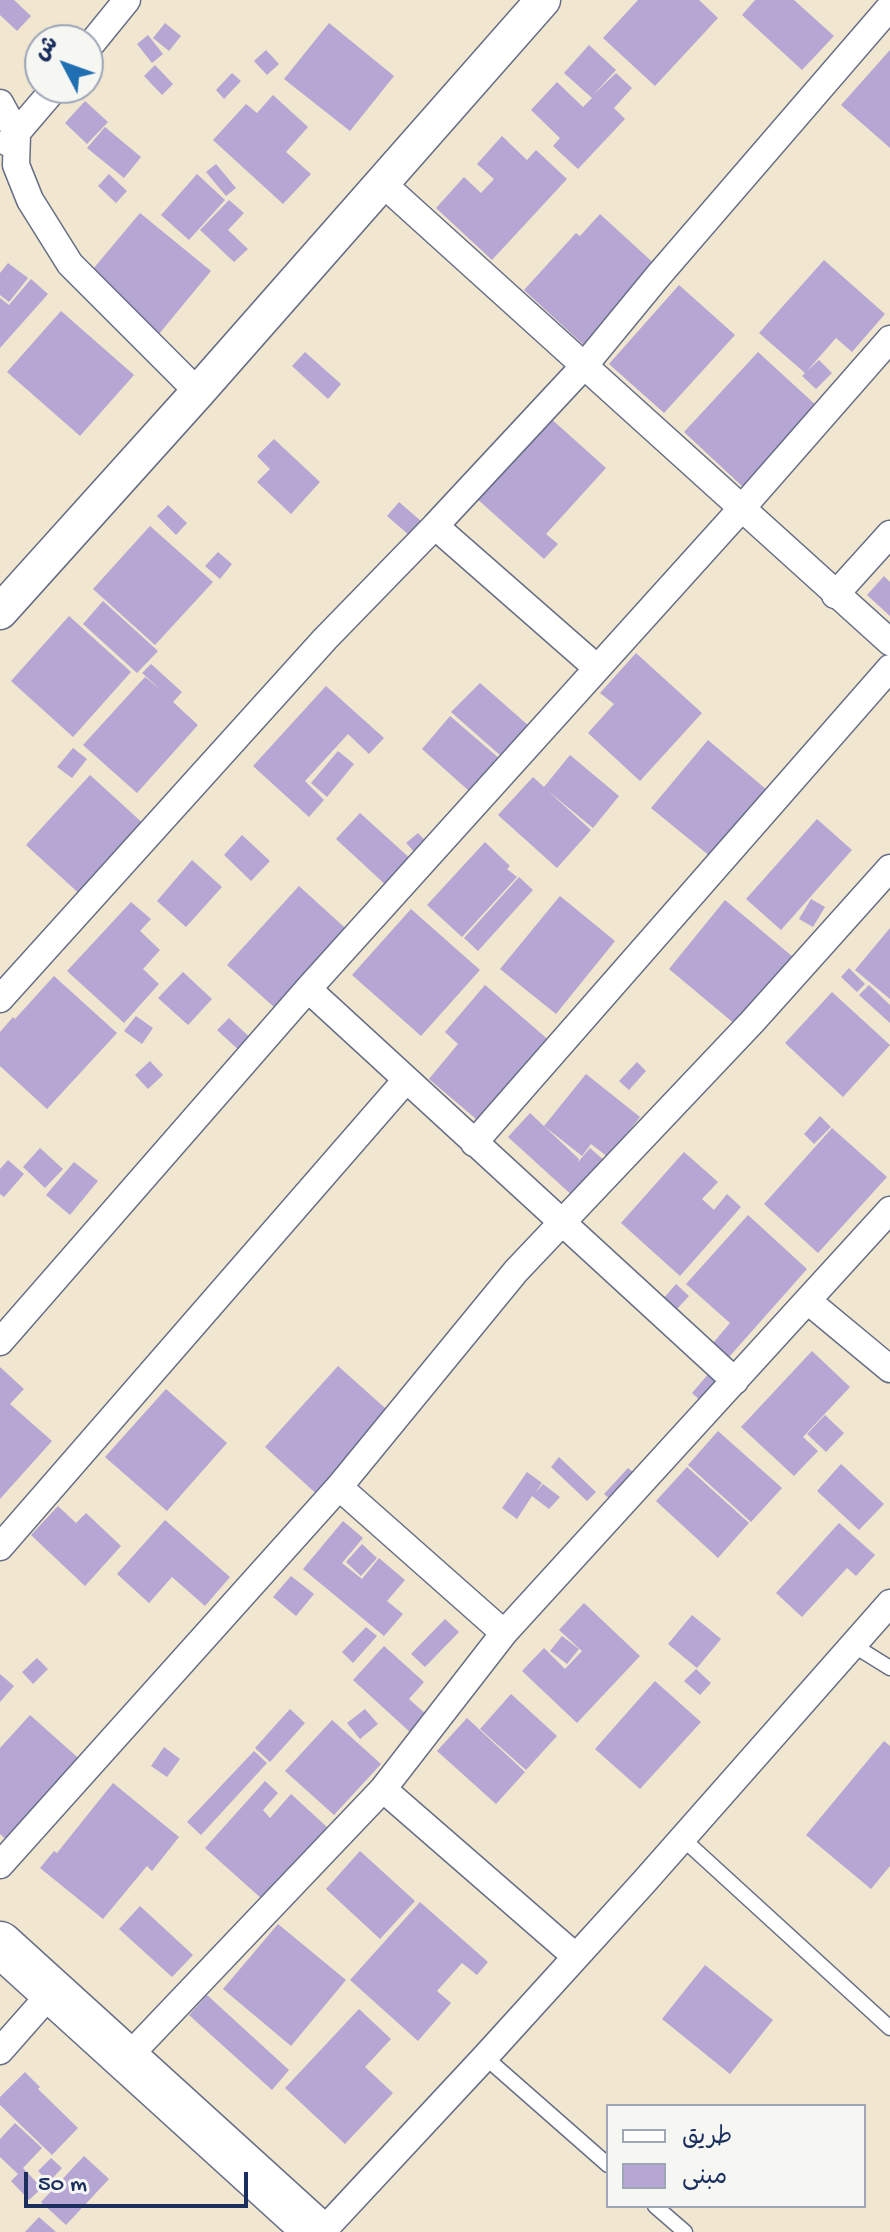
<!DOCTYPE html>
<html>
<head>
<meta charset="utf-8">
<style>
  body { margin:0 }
  #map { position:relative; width:890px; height:2232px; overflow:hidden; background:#f1e6d0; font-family:"Gochi Hand","Playpen Sans Arabic",sans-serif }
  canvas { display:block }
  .legend { position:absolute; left:606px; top:2104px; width:260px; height:104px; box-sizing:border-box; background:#f6f6f2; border:2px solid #9ea6b7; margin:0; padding:10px 14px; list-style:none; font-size:24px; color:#1b2f5e }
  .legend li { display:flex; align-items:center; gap:16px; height:40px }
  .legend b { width:40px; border:2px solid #9ea6b7 }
  .north { position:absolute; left:24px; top:24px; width:80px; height:80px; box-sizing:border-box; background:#f6f6f2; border:2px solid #9ea6b7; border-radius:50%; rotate:311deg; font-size:22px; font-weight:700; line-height:32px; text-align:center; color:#1b2f5e }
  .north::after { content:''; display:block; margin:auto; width:28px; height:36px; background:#1f6fb2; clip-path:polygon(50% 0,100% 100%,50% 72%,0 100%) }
  .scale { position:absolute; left:24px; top:2172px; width:224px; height:36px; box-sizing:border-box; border:4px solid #1b2f5e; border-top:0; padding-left:10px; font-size:24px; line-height:28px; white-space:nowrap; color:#1b2f5e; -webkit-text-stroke:6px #f6f6f2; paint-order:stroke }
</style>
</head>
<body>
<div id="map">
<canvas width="890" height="2232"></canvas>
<ul class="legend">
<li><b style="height:10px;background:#fff"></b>طريق</li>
<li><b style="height:22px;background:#b5a6d3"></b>مبنى</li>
</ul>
<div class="north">ش</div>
<div class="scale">50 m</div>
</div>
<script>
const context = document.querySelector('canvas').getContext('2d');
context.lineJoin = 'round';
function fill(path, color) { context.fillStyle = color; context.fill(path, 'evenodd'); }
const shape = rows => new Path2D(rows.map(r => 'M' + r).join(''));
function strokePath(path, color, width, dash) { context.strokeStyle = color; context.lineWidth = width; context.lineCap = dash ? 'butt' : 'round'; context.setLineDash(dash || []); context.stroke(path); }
fill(shape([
  [0,0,14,0,31,16,17,31,0,15],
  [638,0,699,0,718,18,655,86,603,38],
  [755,0,794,0,834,36,802,70,742,15],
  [165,23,181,36,169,51,153,38],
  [329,23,394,76,350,131,284,79],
  [148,35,163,54,152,63,137,44],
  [589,45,616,70,593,95,616,73,632,88,614,108,625,119,578,169,553,146,560,138,531,110,557,82,583,107,592,98,564,73],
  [266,50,279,64,267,75,254,61],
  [890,50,890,148,841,105],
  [155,65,173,84,162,95,144,76],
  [232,73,241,81,224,99,216,90],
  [273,95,308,127,286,152,311,174,283,204,213,140,246,104,257,113],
  [85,101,108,122,87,144,65,123],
  [105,127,141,157,124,178,87,148],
  [502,136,527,160,536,150,567,179,492,260,436,208,464,177,481,193,494,179,477,164],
  [216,164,236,188,226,196,206,172],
  [109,174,127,191,116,203,98,186],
  [197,174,225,200,189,240,161,215],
  [229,200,244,213,228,230,248,249,234,262,200,230],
  [140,213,211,271,154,340,83,281],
  [600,214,660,269,588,349,524,290,576,233,580,236],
  [824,260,885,314,852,352,836,338,807,371,819,360,832,373,816,389,802,376,805,373,759,333],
  [8,263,28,278,9,302,0,295,0,273],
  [31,279,48,294,0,348,0,298,9,305],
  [679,285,735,335,664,413,609,364],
  [61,311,134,375,80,436,7,372],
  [305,352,341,384,328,399,292,366],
  [758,352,818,407,743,487,684,432],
  [548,416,606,468,546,534,558,544,544,559,475,497],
  [274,439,320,482,291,514,257,482,270,469,257,456],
  [399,502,421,521,409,535,387,516],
  [168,505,187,523,176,535,157,516],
  [150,526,213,582,155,645,93,589],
  [218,552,232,564,220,579,205,566],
  [884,576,890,582,890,616,867,595],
  [103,601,158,651,137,673,83,624],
  [69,616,131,672,73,737,11,681],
  [636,653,702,713,640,781,588,733,614,704,600,693],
  [151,664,182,692,173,702,198,725,137,793,83,745,145,677,161,690,142,673],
  [480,683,537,733,509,763,451,712],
  [326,686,384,738,369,754,348,734,305,781,324,800,309,817,253,766],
  [450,716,508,766,478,799,422,749],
  [708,740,767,790,711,857,651,808],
  [73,748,87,759,72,778,57,767],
  [338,751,354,764,327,797,311,783],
  [570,755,619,796,593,828,547,790,591,830,557,868,498,815,533,777,544,787],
  [90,775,147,827,84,898,26,845],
  [360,813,413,861,389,888,336,839],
  [817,819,852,850,781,930,746,899],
  [418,833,433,849,422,860,406,843],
  [242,835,270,861,251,881,224,855],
  [485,842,510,866,507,869,517,877,462,937,427,905],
  [192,860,222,887,186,927,157,901],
  [519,877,533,890,478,951,464,938],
  [299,886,354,936,283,1015,227,965],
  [560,896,615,941,556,1014,500,969],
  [811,899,825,907,813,927,799,919],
  [725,900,799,962,742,1030,669,969],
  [131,902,151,919,140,931,160,950,143,969,159,984,124,1023,67,971],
  [411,909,480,970,421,1036,352,975],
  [890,928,890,999,855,970],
  [849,968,865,984,857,992,841,977],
  [183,972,212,999,188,1025,158,998],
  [54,976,117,1033,47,1109,0,1066,0,1032,13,1017,15,1019],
  [485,985,559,1049,489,1130,429,1079,458,1044,445,1032],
  [869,985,890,1005,890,1023,859,995],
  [832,992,890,1045,843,1097,785,1043],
  [136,1016,153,1028,142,1044,124,1031],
  [229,1018,254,1041,242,1053,217,1030],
  [150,1061,163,1075,148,1089,135,1075],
  [637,1062,646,1071,629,1090,619,1081],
  [586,1074,640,1117,608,1157,591,1144,582,1156,544,1126],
  [530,1113,579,1159,578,1162,590,1148,606,1162,574,1197,508,1137],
  [820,1116,831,1127,814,1144,804,1134],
  [832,1128,887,1177,818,1253,764,1204],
  [40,1148,63,1169,45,1188,23,1167],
  [684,1152,718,1182,702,1199,714,1210,727,1194,741,1207,680,1276,621,1223],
  [8,1160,24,1174,4,1197,0,1194,0,1169],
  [74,1162,98,1181,70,1215,46,1195],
  [748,1215,807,1269,729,1357,713,1343,730,1323,686,1284],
  [676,1284,689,1296,676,1310,663,1299],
  [812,1351,850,1387,803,1437,818,1451,794,1476,741,1427],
  [338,1366,394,1416,321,1498,265,1447],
  [0,1367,24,1389,10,1404,52,1441,0,1499],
  [710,1372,720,1382,702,1402,692,1393],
  [166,1389,227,1443,167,1511,105,1457],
  [825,1415,844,1433,826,1452,807,1434],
  [718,1431,782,1488,751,1522,688,1465],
  [559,1457,596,1492,587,1501,551,1467],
  [841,1464,884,1504,859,1530,817,1491],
  [687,1467,749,1523,718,1558,656,1501],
  [628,1468,641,1479,617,1505,604,1494],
  [527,1472,542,1483,535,1493,543,1484,560,1497,549,1509,532,1496,517,1519,502,1508],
  [58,1506,76,1523,86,1513,121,1546,85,1586,31,1535],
  [165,1520,230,1577,205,1606,172,1577,149,1603,117,1574],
  [343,1521,363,1538,342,1563,362,1579,379,1558,405,1580,387,1601,403,1614,384,1636,303,1569],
  [839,1523,875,1555,856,1576,847,1568,802,1617,776,1593],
  [362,1544,377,1558,361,1576,346,1562],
  [291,1576,314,1594,296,1616,273,1597],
  [584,1603,640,1656,577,1723,522,1671,544,1648,565,1669,582,1651,559,1630],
  [692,1615,721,1639,697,1668,668,1644],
  [445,1619,459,1632,425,1667,411,1654],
  [366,1627,377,1636,353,1663,342,1652],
  [562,1636,579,1649,567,1664,550,1651],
  [384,1646,424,1682,409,1699,427,1715,411,1733,353,1680],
  [37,1658,48,1669,33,1684,22,1672],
  [696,1669,711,1683,700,1695,684,1681],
  [0,1674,14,1686,0,1702],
  [655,1681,701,1722,640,1789,595,1749],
  [511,1694,557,1736,526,1770,480,1729],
  [290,1709,305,1723,270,1762,255,1748],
  [365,1709,378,1724,360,1739,347,1723],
  [30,1715,85,1764,11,1844,0,1834,0,1748],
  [467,1718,525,1772,496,1804,437,1751],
  [332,1720,381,1764,334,1815,285,1771],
  [884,1741,890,1746,890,1866,871,1889,806,1835],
  [164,1747,180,1759,167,1777,151,1766],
  [254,1751,267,1763,201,1835,187,1822],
  [265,1781,278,1793,263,1810,270,1818,291,1794,327,1827,262,1899,205,1848],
  [113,1783,179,1837,152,1871,147,1866,103,1919,40,1868,54,1851,57,1853],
  [360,1851,415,1901,380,1939,326,1889],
  [420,1902,488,1962,477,1975,462,1963,437,1991,451,2003,418,2041,350,1980],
  [140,1906,193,1955,172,1977,119,1929],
  [278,1924,346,1980,291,2046,223,1989],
  [705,1965,773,2020,730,2074,662,2019],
  [207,1995,289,2070,272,2090,189,2015],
  [359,2009,391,2039,365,2067,393,2093,345,2144,285,2088],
  [25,2072,40,2087,38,2089,78,2128,52,2155,0,2105,0,2097],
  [15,2123,42,2148,23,2168,42,2188,29,2200,11,2181,18,2174,0,2157,0,2139],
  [84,2156,109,2179,66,2225,41,2202],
  [51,2158,62,2168,49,2182,38,2171],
  [39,2217,56,2232,25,2232]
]), '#b5a6d3');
const service = shape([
  [853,1645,890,1668],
  [682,1838,890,2028],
  [485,2057,608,2165],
  [655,2206,685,2232]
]);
const minor = shape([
  [88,48,127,0],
  [0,103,17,134,16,165,30,200,70,264,198,392],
  [8,143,55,88],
  [381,182,890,642],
  [435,526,597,668],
  [835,595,890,534],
  [308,989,735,1381],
  [0,999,325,639,435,526,584,366,658,276,890,7],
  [474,1143,890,668],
  [808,1301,890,1369],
  [0,1342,308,989,742,508,890,339],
  [339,1487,504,1633],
  [0,1547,406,1080],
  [383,1789,575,1956],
  [0,1865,339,1487,516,1271,752,1022,890,868],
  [0,2051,52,1992],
  [126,2059,383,1789,504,1633,890,1210],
  [322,2232,485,2057,644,1882,890,1603]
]);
const tertiary = shape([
  [0,612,198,392,543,0]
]);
const trunk = shape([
  [0,1944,317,2232]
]);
strokePath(service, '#666f86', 17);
strokePath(minor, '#666f86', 29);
strokePath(tertiary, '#666f86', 37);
strokePath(trunk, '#666f86', 47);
strokePath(service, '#fff', 14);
strokePath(minor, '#fff', 26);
strokePath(tertiary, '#fff', 34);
strokePath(trunk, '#fff', 44);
</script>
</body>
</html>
